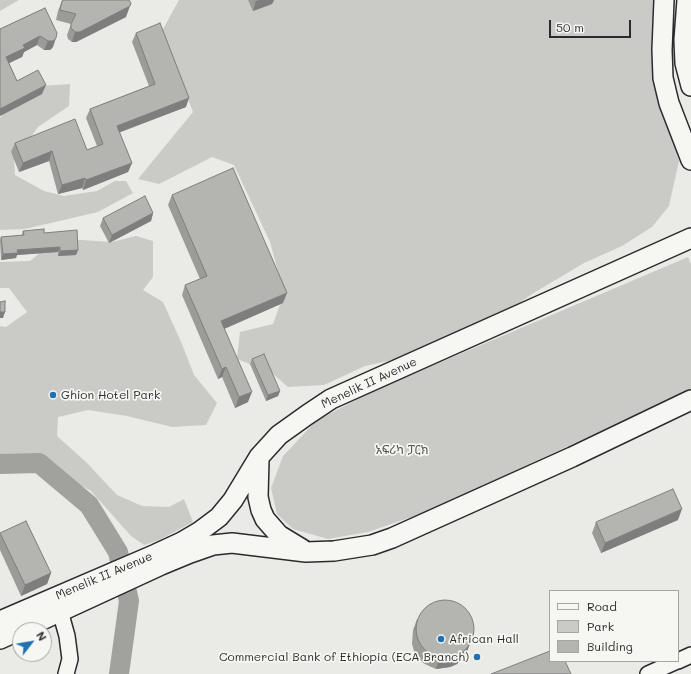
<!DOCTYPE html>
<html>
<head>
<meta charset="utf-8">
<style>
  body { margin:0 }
  #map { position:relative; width:691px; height:674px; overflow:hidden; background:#eaeae6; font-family:Mali,sans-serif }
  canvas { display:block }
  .legend { position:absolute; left:549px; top:590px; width:130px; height:72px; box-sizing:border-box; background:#f6f6f2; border:1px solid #a5a5a2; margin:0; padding:5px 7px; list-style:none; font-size:12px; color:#2b2b2b }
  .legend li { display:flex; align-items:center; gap:8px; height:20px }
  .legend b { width:20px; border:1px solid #a5a5a2 }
  .north { position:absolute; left:12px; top:622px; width:40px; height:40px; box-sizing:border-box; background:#f6f6f2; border:1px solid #a5a5a2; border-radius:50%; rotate:59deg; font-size:11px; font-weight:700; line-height:16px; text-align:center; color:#2b2b2b }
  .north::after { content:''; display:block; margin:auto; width:14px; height:18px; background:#1f6fb2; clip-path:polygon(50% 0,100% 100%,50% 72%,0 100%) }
  .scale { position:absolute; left:549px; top:20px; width:82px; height:18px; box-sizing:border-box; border:2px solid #2b2b2b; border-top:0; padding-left:5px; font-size:12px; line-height:14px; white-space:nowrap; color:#2b2b2b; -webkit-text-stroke:3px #f6f6f2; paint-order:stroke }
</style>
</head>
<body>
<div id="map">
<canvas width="691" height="674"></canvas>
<ul class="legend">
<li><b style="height:5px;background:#f6f6f2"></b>Road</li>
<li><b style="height:11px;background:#cacac7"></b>Park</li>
<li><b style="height:11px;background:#b4b4b1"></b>Building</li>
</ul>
<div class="north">N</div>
<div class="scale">50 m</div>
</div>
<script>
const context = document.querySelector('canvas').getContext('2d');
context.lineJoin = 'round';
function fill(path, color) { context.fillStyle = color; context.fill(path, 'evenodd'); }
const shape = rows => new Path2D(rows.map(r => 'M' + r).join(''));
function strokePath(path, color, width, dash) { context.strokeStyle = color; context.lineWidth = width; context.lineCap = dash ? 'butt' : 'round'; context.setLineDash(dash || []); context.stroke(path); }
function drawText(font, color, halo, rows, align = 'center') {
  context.font = font + ' Mali,"Noto Sans Ethiopic",sans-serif'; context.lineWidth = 3.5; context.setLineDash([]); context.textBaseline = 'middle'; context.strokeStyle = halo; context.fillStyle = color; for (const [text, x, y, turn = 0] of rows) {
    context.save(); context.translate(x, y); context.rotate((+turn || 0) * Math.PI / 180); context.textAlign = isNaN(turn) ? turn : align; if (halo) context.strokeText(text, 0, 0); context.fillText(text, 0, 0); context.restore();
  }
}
fill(shape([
  [0,0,19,0,0,11],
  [179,0,656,0,654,83,679,161,669,206,652,227,622,246,584,263,532,294,512,308,410,356,365,366,324,385,288,387,272,373,237,359,240,332,273,324,284,293,270,242,234,165,212,157,159,184,138,179,193,112,162,31],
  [70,84,69,106,38,127,14,161,15,175,44,191,64,196,97,191,115,181,126,181,133,193,98,212,25,229,0,230,0,118,9,107,40,86],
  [136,236,153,241,153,277,143,290,163,302,182,344,194,375,217,403,206,425,172,427,127,416,88,410,58,417,57,436,87,463,117,495,142,506,169,507,184,499,193,522,159,540,144,545,131,536,91,491,52,469,10,460,0,462,0,326,6,327,27,312,9,288,0,288,0,262,30,261,52,243,81,240,112,242],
  [688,257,691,264,691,389,426,512,368,532,328,539,293,529,277,514,271,488,283,456,316,421,373,391]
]), '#cacac7');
strokePath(shape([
  [0,464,39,463,89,505,118,552,129,601,119,674]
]), '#a1a19e', 20);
const minor = shape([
  [60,611,67,636,70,659,66,674],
  [678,661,691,655],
  [648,674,677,661]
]);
const major = shape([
  [664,0,662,50,663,78,669,103,691,160],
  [687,0,684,40,685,63,691,86],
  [259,459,258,497,261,510,265,519,279,535,302,549],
  [0,621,156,554,182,542,199,532,219,517,233,500,259,457,279,435,307,415,331,399,691,238],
  [20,630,161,565,190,553,213,545,232,543,306,552,334,551,372,545,392,538,572,457,691,400],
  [0,639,20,630]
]);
strokePath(minor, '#2b2b2b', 18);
strokePath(major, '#2b2b2b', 22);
strokePath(minor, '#f6f6f2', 15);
strokePath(major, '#f6f6f2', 19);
fill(shape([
  [248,0,274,0,272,4,253,11],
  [62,1,126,17,76,42,72,42,68,39,67,35,71,24,56,20,58,11],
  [45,8,53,47,50,50,44,50,37,45,24,52,22,57,9,63,17,81,42,94,0,116,0,29],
  [136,33,186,107,119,132,132,163,128,172,83,190,82,188,58,194,49,161,19,172,11,152,15,143,87,150,97,146,86,118,90,109,149,86,132,42],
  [172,195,283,303,224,329,248,402,235,408,222,377,218,379,182,295,185,285,200,279,168,205],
  [153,213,151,221,109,243,100,226,103,218],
  [23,231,44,233,78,250,76,255,58,256,58,252,17,255,16,258,1,260,0,240,1,237,22,235],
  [252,359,280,391,278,396,266,401,250,364],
  [678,520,601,553,592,533,596,522],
  [0,533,51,573,47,584,21,596,0,550],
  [417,619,466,654,457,664,450,667,436,669,429,666,423,663,414,651,412,644,413,630]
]), '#9b9b98');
fill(shape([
  [259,0,274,0,272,4,253,11,256,1],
  [130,6,126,17,76,42,72,42,75,32],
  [40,36,37,45,24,52,22,57,3,66,6,57,23,45],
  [56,38,53,47,50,50,44,50,48,41],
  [46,85,42,94,0,116,0,109],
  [189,98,186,107,113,135,117,126],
  [52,151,49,161,19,172,23,163],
  [132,163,128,172,83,190,86,180],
  [85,178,82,188,58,194,62,185],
  [153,213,151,221,109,243,112,235],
  [60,247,58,252,17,255,16,258,1,260,3,254,17,250],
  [78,250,76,255,58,256,60,251],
  [287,293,283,303,217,332,221,321],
  [0,312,5,312,3,318,0,318],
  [226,367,222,377,218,379,222,369],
  [280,391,278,396,266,401,268,395],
  [252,392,248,402,235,408,239,397],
  [682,509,678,520,601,553,605,543],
  [51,573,47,584,21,596,25,585],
  [470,644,466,654,457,664,450,667,436,669,440,658]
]), '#7e7e7c');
const building = shape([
  [64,0,129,0,131,3,130,6,80,32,75,32,71,28,71,24,76,14,60,10,62,1,64,0],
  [45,8,57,33,56,38,53,41,48,41,40,36,23,45,25,48,6,57,17,81,38,70,46,85,0,109,0,29,45,8],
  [160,23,189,98,117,126,132,163,86,180,85,178,62,185,52,151,23,163,15,143,75,119,87,150,103,144,90,109,155,84,136,33,160,23],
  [233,168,287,293,221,321,252,392,239,397,226,367,222,369,185,285,207,276,172,195,233,168],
  [145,196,153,213,112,235,103,218,145,196],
  [44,229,44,233,77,230,78,250,60,251,60,247,17,250,18,253,3,254,1,237,24,235,23,231,44,229],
  [5,301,5,312,0,312,0,302,5,301],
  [264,354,280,391,268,395,252,359,264,354],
  [673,489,682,509,605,543,596,522,673,489],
  [26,521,51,573,25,585,0,533,26,521],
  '416 629a29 29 0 1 1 58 0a29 29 0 1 1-58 0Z',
  [550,651,550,661,565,661,571,674,491,674,550,651]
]);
fill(building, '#b4b4b1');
strokePath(building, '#7e7e7c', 1);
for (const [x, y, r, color] of [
  [53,395,4,"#1f6fb2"],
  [441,639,4,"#1f6fb2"],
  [477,657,4,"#1f6fb2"]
]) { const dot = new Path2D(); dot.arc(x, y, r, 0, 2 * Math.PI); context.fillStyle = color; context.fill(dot); strokePath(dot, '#f6f6f2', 1.5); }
drawText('12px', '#2b2b2b', '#f6f6f2', [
  ["Menelik II Avenue",369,383,-25],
  ["Menelik II Avenue",104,576,-23]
]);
drawText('12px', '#2b2b2b', '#f6f6f2', [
  ["Ghion Hotel Park",61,395],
  ["African Hall",449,639],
  ["Commercial Bank of Ethiopia (ECA Branch)",469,657,"right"]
], 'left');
drawText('12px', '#535352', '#f6f6f2', [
  ["አፍሪካ ፓርክ",402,450]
]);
</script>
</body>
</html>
